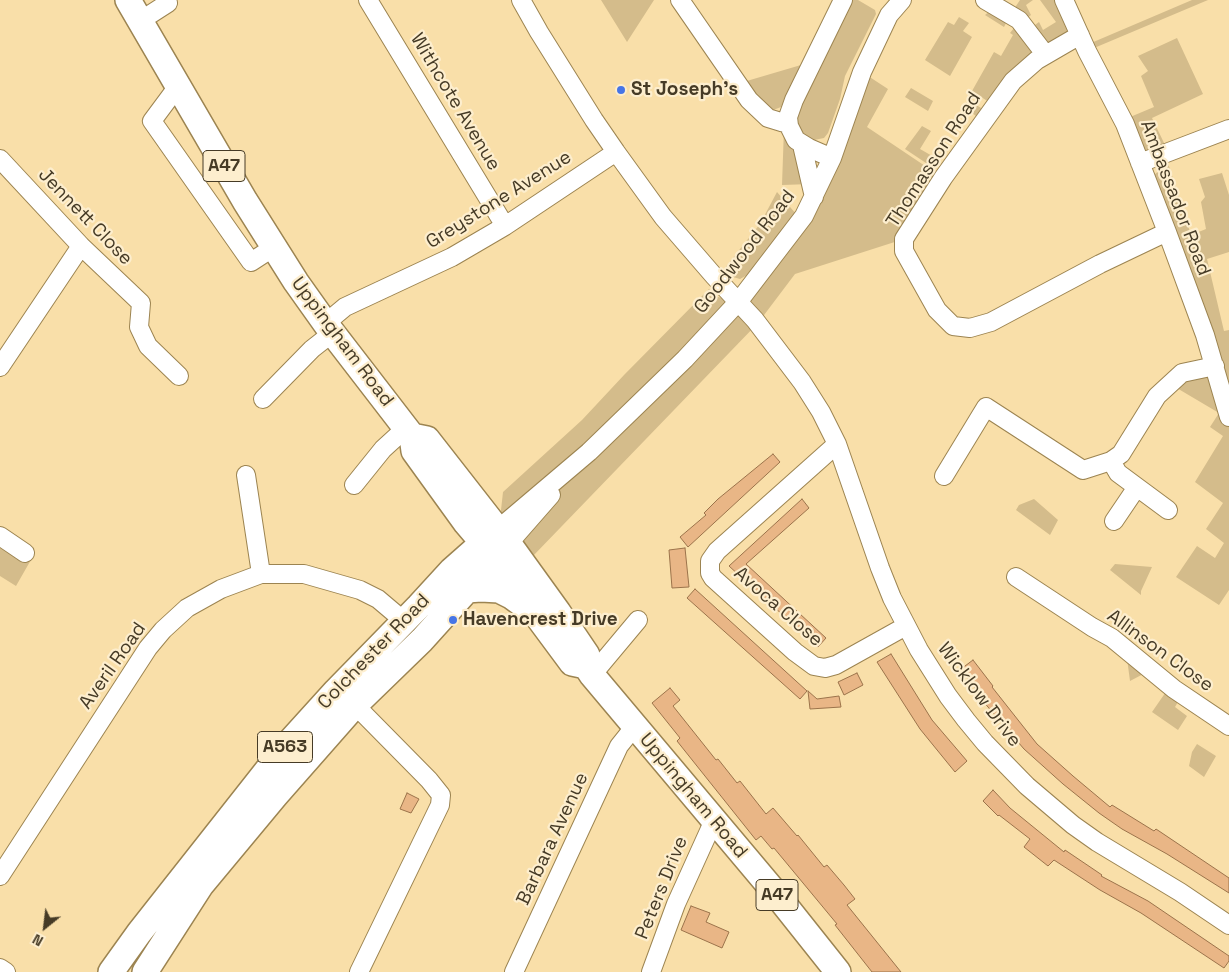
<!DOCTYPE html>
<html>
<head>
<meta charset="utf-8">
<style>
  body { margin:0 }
  #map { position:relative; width:1229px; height:972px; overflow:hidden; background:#f9dfa9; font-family:"Space Grotesk",sans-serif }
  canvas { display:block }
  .north { position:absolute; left:20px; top:902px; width:50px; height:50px; -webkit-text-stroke:4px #fdeece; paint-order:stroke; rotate:209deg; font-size:14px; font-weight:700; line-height:20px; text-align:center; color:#463b26 }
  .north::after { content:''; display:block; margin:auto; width:18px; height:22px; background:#463b26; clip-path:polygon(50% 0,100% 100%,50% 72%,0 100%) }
</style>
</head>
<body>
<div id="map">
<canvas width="1229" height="972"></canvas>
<div class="north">N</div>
</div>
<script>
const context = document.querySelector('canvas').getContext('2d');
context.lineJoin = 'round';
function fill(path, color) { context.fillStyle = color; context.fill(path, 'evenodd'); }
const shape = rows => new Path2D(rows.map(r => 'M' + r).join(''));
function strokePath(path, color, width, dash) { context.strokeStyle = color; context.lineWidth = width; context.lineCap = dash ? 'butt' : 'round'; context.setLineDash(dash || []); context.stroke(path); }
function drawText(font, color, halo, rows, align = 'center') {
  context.font = font + ' "Space Grotesk",sans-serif'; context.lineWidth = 4.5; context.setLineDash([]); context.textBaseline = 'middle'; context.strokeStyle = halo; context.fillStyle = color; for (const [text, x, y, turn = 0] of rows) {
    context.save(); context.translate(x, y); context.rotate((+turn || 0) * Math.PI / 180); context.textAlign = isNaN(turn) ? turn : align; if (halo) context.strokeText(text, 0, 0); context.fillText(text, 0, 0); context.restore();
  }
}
fill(shape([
  [601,0,654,0,627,42],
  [848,0,858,0,875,10,876,14,845,76,840,99,828,133,824,138,814,140,803,136,797,124,796,115],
  [1020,0,1033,0,1026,5,1031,15,1026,19,1010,15,1004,27,985,15,996,6,1010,15],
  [1040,0,1067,0,1080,35,995,106,972,91,994,52,1001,56,1013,35,1010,33,1014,28,1022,24,1027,31,1039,22,1043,30,1056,22],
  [1192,0,1208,0,1087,51,1084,46],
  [959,17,969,23,963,31,972,37,950,76,925,60,948,22,954,25],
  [1177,38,1203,94,1152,118,1165,145,1137,156,1123,120,1154,107,1141,76,1148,71,1138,56],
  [801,65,781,107,763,114,740,83],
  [862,72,888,89,867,127,943,178,904,239,795,274,758,323,533,556,499,528,503,492,582,420,624,375,709,289,718,297,739,301,805,221],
  [911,88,933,101,928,111,905,97],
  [968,100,986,111,980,119,964,107],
  [922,126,931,131,920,149,934,157,929,165,905,149],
  [784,128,811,184,782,185],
  [1168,163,1191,235,1206,229,1201,202,1205,197,1199,179,1222,173,1229,195,1229,252,1207,259,1224,331,1229,330,1229,384,1205,335,1154,175],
  [777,192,797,215,749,274,740,279,733,277,724,269,760,224],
  [1215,366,1229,416,1229,590,1219,605,1176,577,1197,546,1215,558,1224,543,1206,529,1223,503,1195,482,1223,436,1210,427,1219,413,1170,384],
  [1034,499,1058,520,1050,535,1016,510,1019,505],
  [0,536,32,558,16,586,0,576],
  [1115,564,1152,567,1141,591,1141,595,1110,570],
  [1126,651,1149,671,1130,681],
  [1170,686,1182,695,1175,707,1187,716,1178,730,1152,712],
  [1197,744,1216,756,1204,777,1189,766,1192,752]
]), '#d4bc8b');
const building = shape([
  [773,454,780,462,688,547,680,537,706,515,704,513,718,499,773,454],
  [802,499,809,508,746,564,826,638,818,647,729,566,802,499],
  [685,548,689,587,672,588,669,550,685,548],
  [695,589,807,691,800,699,687,598,695,589],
  [891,654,932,720,967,761,955,772,920,729,877,662,891,654],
  [973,660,993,686,992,687,1037,744,1073,776,1110,807,1112,805,1154,831,1156,829,1229,878,1229,893,1167,854,1122,829,1099,813,1063,784,1024,749,982,700,983,699,961,669,973,660],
  [857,673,863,685,844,695,838,682,857,673],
  [670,688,680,700,673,706,716,760,718,759,737,783,740,781,766,814,773,808,797,836,798,835,824,867,827,865,844,885,855,899,847,905,901,972,872,972,835,925,837,924,774,848,772,849,761,836,756,840,677,741,680,738,652,703,670,688],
  [808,691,817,699,839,696,841,707,810,709,808,691],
  [993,790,1010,808,1064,852,1065,850,1102,875,1101,876,1148,901,1229,956,1229,961,1224,968,1141,913,1100,890,1054,860,1048,866,1024,847,1030,839,999,815,998,816,983,801,993,790],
  [407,793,419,799,411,813,400,809,407,793],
  [691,906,710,913,706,922,729,932,722,948,681,930,691,906]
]);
fill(building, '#e9b686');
strokePath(building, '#9b734b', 1);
const minor = shape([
  [368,0,505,226],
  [521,0,539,32,594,120,616,152,663,217,714,276,755,320,802,382,821,412,837,444,880,568,892,598,919,650,948,696,966,720,985,743,1027,786,1073,825,1097,842,1180,892,1229,925],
  [680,0,749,100,768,118,781,122,788,123],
  [985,0,1019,20,1045,54],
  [1064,0,1087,51,1125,124,1167,232,1205,335,1229,417],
  [140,21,168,3,166,0],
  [1080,35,1037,60,1013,81,943,178,904,239,904,251,937,310,953,326,970,328,991,322,1100,264,1167,232],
  [178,86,152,121,251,262,274,247],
  [802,145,814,197],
  [832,158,809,148,796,140,789,126,788,117,794,100,843,0],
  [0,159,81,246,141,303,139,327,148,346,179,376],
  [1140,163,1229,129],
  [0,367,81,246],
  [263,399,312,349,326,338,333,317,345,307,452,257,505,226,616,152],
  [837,444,717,551,710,561,710,573,713,578,795,652,814,666,825,668,836,665,906,626],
  [1111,461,1118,473,1168,510],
  [246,475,261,574],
  [944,476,986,407,1083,470,1111,461,1121,454,1157,396,1182,373,1215,366],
  [354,485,383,449,406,428],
  [1114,521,1137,487],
  [497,530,589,452,685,359,739,301,804,216,832,158,862,72,889,15,902,0],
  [0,536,25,553],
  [502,551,551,495],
  [1016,577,1092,627,1112,638,1174,689,1229,726],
  [592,675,638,620],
  [355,705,429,780,441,795,440,805,359,972],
  [0,876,148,648,163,630,187,608,221,589,261,574,304,574,360,590,378,599,404,621],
  [0,968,6,972],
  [514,972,619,746,635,726],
  [651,972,676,904,714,820]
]);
const highway = shape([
  [128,0,245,201,296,282,328,327,412,436,414,451,466,523,483,543,572,663,586,666],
  [412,436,427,439,509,544,558,612,587,655,586,666,592,675,772,889,838,972],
  [467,590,481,589,499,590,511,596,526,607],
  [111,972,139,933,288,744,336,691,419,606,452,570,495,532],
  [145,972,201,885,275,796,355,705,422,640,495,559]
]);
strokePath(minor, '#9c8451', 20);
strokePath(highway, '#9c8451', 28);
strokePath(minor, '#fff', 18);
strokePath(highway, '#fff', 25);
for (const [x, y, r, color] of [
  [621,90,5,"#4675e6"],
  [453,620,5,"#4675e6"]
]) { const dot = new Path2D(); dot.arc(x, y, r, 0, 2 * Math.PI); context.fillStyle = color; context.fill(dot); strokePath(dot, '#fdeece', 2); }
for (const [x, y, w] of [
  [224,166,42],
  [285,747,55],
  [777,895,42]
]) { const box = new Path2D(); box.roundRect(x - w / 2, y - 15.5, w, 31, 4); context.fillStyle = '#fdeece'; context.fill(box); strokePath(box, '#463b26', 1); }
drawText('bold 18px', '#463b26', null, [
  ["A47",224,166],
  ["A563",285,747],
  ["A47",777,895]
]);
drawText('bold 19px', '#463b26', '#fdeece', [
  ["St Joseph's",631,90],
  ["Havencrest Drive",463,620]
], 'left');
drawText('19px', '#463b26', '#fdeece', [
  ["Withcote Avenue",455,102,59],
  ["Thomasson Road",934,160,-57],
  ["Ambassador Road",1175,198,69],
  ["Greystone Avenue",499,200,-32],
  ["Jennett Close",85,217,46],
  ["Goodwood Road",745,252,-52],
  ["Uppingham Road",342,342,53],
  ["Avoca Close",778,607,41],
  ["Allinson Close",1160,651,36],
  ["Colchester Road",374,652,-46],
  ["Averil Road",113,666,-55],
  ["Wicklow Drive",979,695,53],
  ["Uppingham Road",693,796,50],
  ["Barbara Avenue",553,839,-65],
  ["Peters Drive",662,888,-68]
]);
</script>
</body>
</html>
